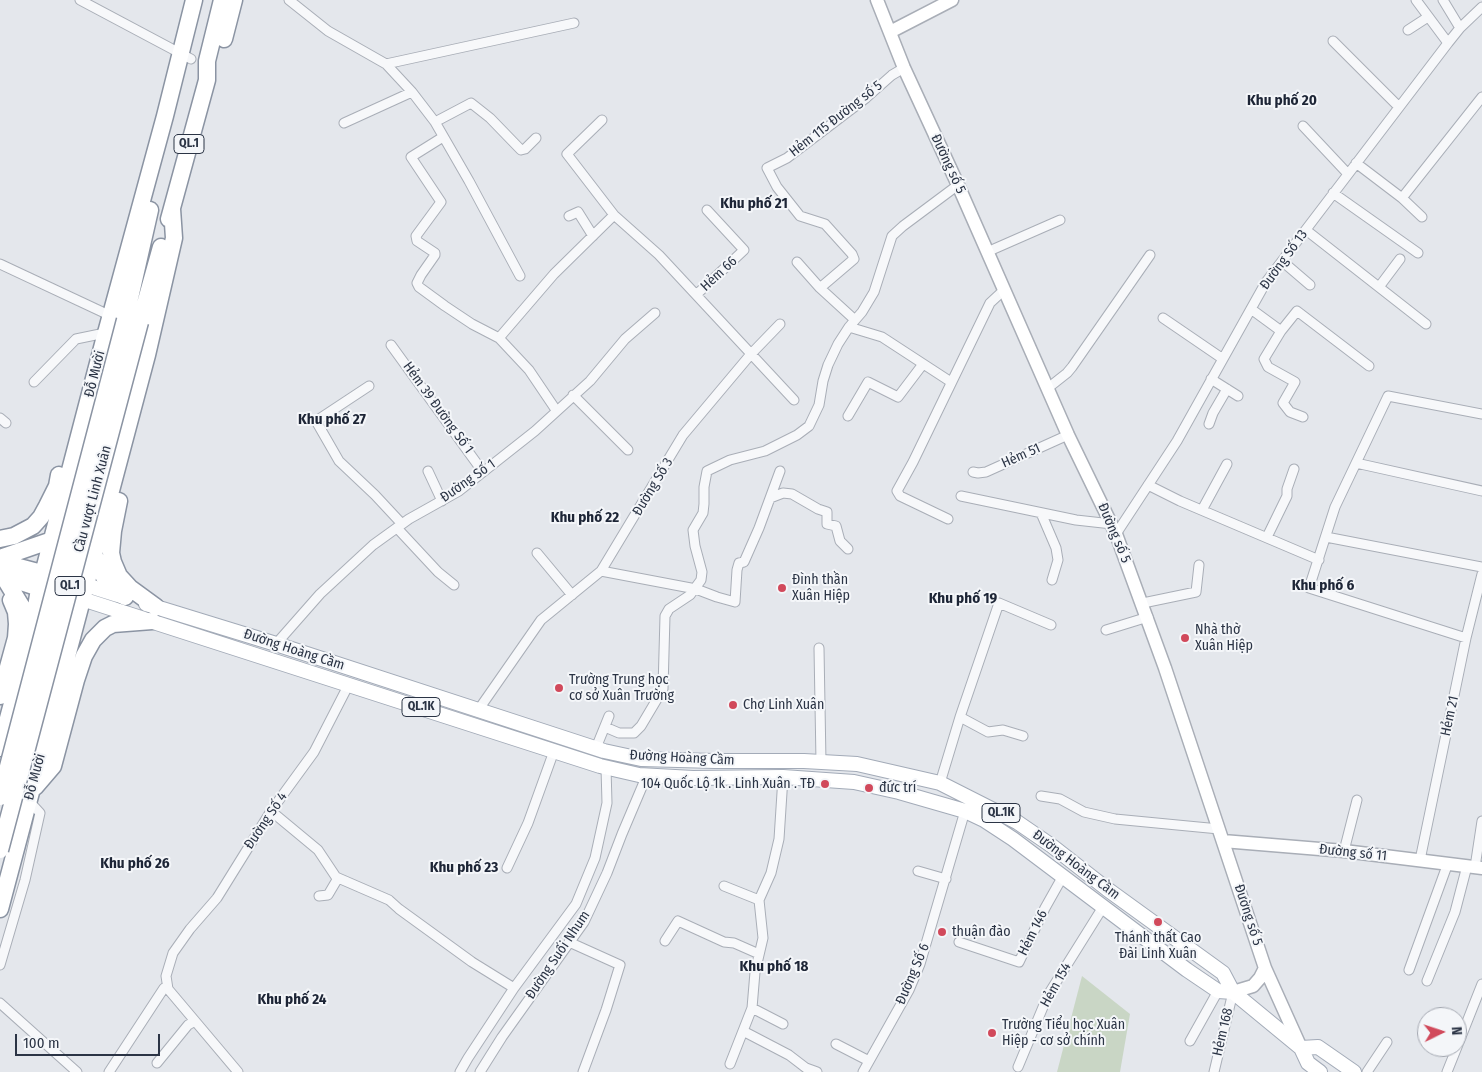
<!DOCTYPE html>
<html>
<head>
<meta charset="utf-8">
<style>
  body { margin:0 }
  #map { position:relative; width:1482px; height:1072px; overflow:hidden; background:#e4e7ec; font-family:"Fira Sans Condensed",sans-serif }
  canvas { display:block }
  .north { position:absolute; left:1417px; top:1007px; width:50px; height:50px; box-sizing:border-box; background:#f4f6f9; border:1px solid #a4a8b1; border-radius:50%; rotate:86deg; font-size:14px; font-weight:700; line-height:20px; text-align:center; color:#2b3445 }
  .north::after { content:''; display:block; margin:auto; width:18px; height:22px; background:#d1495b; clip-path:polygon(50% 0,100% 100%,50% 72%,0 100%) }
  .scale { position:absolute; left:15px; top:1034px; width:145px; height:22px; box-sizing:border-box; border:2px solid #2b3445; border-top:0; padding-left:6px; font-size:15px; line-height:18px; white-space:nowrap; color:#2b3445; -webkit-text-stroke:4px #f4f6f9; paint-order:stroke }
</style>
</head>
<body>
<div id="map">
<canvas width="1482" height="1072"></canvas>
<div class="north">N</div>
<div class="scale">100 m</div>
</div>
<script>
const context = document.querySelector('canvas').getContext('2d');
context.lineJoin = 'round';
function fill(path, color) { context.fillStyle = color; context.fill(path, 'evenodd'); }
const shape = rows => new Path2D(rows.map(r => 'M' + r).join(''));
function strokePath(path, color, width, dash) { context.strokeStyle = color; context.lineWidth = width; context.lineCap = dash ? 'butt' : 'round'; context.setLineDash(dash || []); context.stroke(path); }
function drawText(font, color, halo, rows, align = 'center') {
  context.font = font + ' "Fira Sans Condensed",sans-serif'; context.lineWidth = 4; context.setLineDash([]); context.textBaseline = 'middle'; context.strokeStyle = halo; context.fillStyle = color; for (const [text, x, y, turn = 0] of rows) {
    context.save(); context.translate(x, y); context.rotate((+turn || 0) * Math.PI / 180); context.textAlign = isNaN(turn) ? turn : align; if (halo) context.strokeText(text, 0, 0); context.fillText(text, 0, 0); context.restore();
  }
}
fill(shape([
  [1082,976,1130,1014,1120,1072,1057,1072]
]), '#c9d6c5');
const street = shape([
  [80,0,191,59],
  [289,0,328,31,386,64,412,92,435,122,469,181,520,276],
  [1416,0,1448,43],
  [1443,0,1460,28],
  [1408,30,1428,17],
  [1333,41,1399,107],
  [386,64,574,23],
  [602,120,567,154,614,215],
  [435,122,471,103,490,118,521,150,525,149,536,138],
  [344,123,412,92],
  [1303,126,1348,174],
  [443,137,411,157,441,202,416,236,417,241,435,253,435,255,421,275,417,283,419,287,445,306,472,324,499,338,529,370,556,410],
  [1356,163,1402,198,1422,217],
  [1333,193,1418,253],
  [1402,198,1482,97],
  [569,216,578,212,593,236],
  [1306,230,1426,324],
  [987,252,1060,220],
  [1282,261,1310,285],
  [797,262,820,288,855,320],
  [0,264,111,316],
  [1379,287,1400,259],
  [820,288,854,259,852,254,825,224,800,216,777,187,767,168,787,158,866,98,892,75,904,68],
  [697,294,744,250,707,210],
  [1251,309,1281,331],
  [1163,318,1223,359],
  [849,327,882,337,951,382],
  [499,338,554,274,614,215,659,255,794,400],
  [391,345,483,472],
  [1211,379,1238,396],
  [34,382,76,339,105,333],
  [369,386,316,421,339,461,375,495,402,524],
  [1048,388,1067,373,1072,367,1150,255],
  [573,395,628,450],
  [848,416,868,382,898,397,923,364],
  [1303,417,1290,412,1283,403,1295,382,1268,367,1264,359,1281,331,1297,311,1369,366],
  [0,418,6,423],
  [1209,424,1213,413,1227,389],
  [1356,463,1482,491],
  [428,471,442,501],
  [973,472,978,473,986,472,1068,435],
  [1148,485,1180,501,1319,560],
  [961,496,1076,520,1112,524],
  [770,498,783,493,792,494,818,509,827,512,827,524,836,526,840,541,848,549],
  [1202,510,1227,464],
  [1041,513,1056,548,1058,560,1052,580],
  [948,519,900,496,897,491,913,462,990,303,1004,290],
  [397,528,438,572,454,585],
  [1116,534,1177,441,1266,282,1448,43,1460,28,1482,7],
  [1267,537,1287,496,1287,489,1294,469],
  [1326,537,1482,567],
  [537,553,572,595],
  [601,571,696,589,717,597,735,602,737,570,739,563,744,562,759,528,780,471],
  [1143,603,1196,592,1199,565],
  [1106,630,1148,617],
  [1466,638,1309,588,1335,507,1388,396,1482,414],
  [276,644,320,594,373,545,409,519,459,491,535,431,590,381,625,339,655,313],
  [819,648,821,762],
  [479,709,541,620,601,571,683,435,751,354,780,324],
  [960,717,988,732,1003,730,1023,736],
  [605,727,619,733,634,733,641,726,663,689,665,616,669,609,690,595,701,580,702,572,695,546,693,530,703,513,704,504,704,487,707,471,730,460,765,451,797,435,809,426,819,405,823,381,828,365,838,344,849,327,862,312,874,292,892,236,903,226,958,185],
  [596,748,609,716],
  [940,783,960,717,999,603,1051,625],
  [1041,796,1060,799,1084,812,1115,819,1219,829],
  [271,811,318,850,336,877,389,900,399,909,472,962,514,988],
  [1344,851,1357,800],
  [1420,860,1466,638,1482,574],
  [1475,867,1482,821],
  [507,868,528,823,554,751],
  [918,871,946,879],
  [724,886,759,900],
  [319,896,328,895,338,878],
  [665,941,678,921,724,942,734,943,759,954],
  [569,942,620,965,606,1010,583,1072],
  [959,942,1019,962,1045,908,1063,876],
  [0,965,25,880,40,813,29,801],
  [1409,970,1448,863],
  [1427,981,1455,912,1467,866],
  [0,1003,77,1072],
  [752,1008,783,1024],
  [743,1031,789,1055,806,1068,817,1072],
  [1190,1041,1218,991],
  [836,1044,869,1061],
  [1457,1047,1482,984],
  [157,1063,188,1025,195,1021],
  [730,1064,752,1008,755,972,763,938,759,900,771,873,779,839,783,777],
  [1018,1067,1048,995,1103,907],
  [109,1072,164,988,168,989],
  [238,1072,168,989,166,976,173,953,190,929,217,898,271,811,314,752,349,684],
  [460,1072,468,1058,514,988,576,904,595,858,607,803,606,768],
  [480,1072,502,1037,584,922,607,873,622,834,647,775],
  [863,1072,909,990,920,964,965,811],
  [1214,1072,1233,992],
  [1367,1072,1387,1042],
  [1447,1072,1457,1047]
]);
const secondary = shape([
  [877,0,904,68,958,185,1068,435,1116,534,1165,668,1265,968,1301,1048],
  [890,32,952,0],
  [1223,841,1344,851,1482,868],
  [1233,992,1253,986,1260,978,1265,968]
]);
const primary = shape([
  [86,585,121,596],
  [82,599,600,766,639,775,693,778,783,777,854,782,899,792,965,811,984,820,1013,839,1187,970,1218,991,1233,992],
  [146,604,276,644,604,751,641,759,715,761,804,761,857,764,940,783,1017,822,1052,846,1107,889,1223,973,1233,992,1301,1048,1308,1063,1320,1072],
  [1301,1048,1318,1047,1354,1072]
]);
const highway = shape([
  [224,39,234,0],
  [169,219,207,80,207,61,222,0],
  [125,320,150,210],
  [140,322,161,247],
  [119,501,113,531,111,553,113,562,119,576,130,588,156,607],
  [0,539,14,536,33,526,41,517,47,506,57,486,59,475],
  [92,553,94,554,104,577,110,585,125,597],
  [0,558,52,540,59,543],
  [0,562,53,576],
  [4,569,18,581,48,591],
  [0,571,33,625,38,626],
  [0,696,16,638,17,624,16,612,11,600],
  [0,748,33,625,39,589,103,344,165,116,194,0],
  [35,787,53,766,76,680,84,656,93,640,105,628,113,624,152,621],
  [0,909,147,355,174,238,172,209]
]);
strokePath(street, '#a9aeb7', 11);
strokePath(secondary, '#a9aeb7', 15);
strokePath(primary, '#a3abb8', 16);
strokePath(highway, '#8b94a3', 19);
strokePath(street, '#f7f8fa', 9);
strokePath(secondary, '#fff', 12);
strokePath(primary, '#fff', 14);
strokePath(highway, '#fff', 16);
const highwayBridge = shape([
  [0,797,125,320],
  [0,850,140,322]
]);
strokePath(highwayBridge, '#8b94a3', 19, []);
strokePath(highwayBridge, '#fff', 16);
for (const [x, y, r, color] of [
  [782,588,5,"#d1495b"],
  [1185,638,5,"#d1495b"],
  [559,688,5,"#d1495b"],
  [733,705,5,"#d1495b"],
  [825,784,5,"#d1495b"],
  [869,788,5,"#d1495b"],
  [1158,922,5,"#d1495b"],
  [942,932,5,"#d1495b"],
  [992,1033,5,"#d1495b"]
]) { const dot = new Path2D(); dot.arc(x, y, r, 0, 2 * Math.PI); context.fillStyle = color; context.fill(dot); strokePath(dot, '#f4f6f9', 2); }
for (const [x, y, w] of [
  [189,144,30],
  [70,586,30],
  [421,707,38],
  [1001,813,38]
]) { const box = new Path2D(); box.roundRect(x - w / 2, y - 9.5, w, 19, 4); context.fillStyle = '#f4f6f9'; context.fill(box); strokePath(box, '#2b3445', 1); }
drawText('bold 12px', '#2b3445', null, [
  ["QL.1",189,144],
  ["QL.1",70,586],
  ["QL.1K",421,707],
  ["QL.1K",1001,813]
]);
drawText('14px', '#2b3445', '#f4f6f9', [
  ["Hẻm 115 Đường số 5",836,119,-38],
  ["Đường số 5",948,164,65],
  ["Đường Số 13",1284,260,-54],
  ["Hẻm 66",719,274,-43],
  ["Đỗ Mười",95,374,-76],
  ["Hẻm 39 Đường Số 1",438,408,54],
  ["Hẻm 51",1021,456,-24],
  ["Đường Số 1",468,481,-35],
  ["Đường Số 3",653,487,-59],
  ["Cầu vượt Linh Xuân",93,499,-75],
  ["Đường số 5",1114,533,67],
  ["Đường Hoàng Cầm",294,650,18],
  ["Hẻm 21",1450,716,-78],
  ["Đường Hoàng Cầm",682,758,3],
  ["Đỗ Mười",35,777,-75],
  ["Đường Số 4",266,821,-56],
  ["Đường số 11",1353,853,6],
  ["Đường Hoàng Cầm",1076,865,37],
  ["Đường số 5",1248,915,72],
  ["Hẻm 146",1033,933,-64],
  ["Đường Suối Nhum",558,955,-56],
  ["Đường Số 6",913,974,-67],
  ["Hẻm 154",1056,985,-61],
  ["Hẻm 168",1223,1032,-77]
]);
drawText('14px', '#2b3445', '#f4f6f9', [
  ["Đình thần",792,580],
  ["Xuân Hiệp",792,596],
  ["Nhà thờ",1195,630],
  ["Xuân Hiệp",1195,646],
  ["Trường Trung học",569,680],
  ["cơ sở Xuân Trường",569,696],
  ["Chợ Linh Xuân",743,705],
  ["104 Quốc Lộ 1k . Linh Xuân . TĐ",815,784,"right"],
  ["đức trí",879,788],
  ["thuận đào",952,932],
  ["Thánh thất Cao",1158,938,"center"],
  ["Đài Linh Xuân",1158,954,"center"],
  ["Trường Tiểu học Xuân",1002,1025],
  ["Hiệp - cơ sở chính",1002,1041]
], 'left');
drawText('bold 15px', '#1d2536', '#f4f6f9', [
  ["Khu phố 20",1282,101],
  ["Khu phố 21",754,204],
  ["Khu phố 27",332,420],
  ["Khu phố 22",585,518],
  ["Khu phố 6",1323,586],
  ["Khu phố 19",963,599],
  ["Khu phố 26",135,864],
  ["Khu phố 23",464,868],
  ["Khu phố 18",774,967],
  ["Khu phố 24",292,1000]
]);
</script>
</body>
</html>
